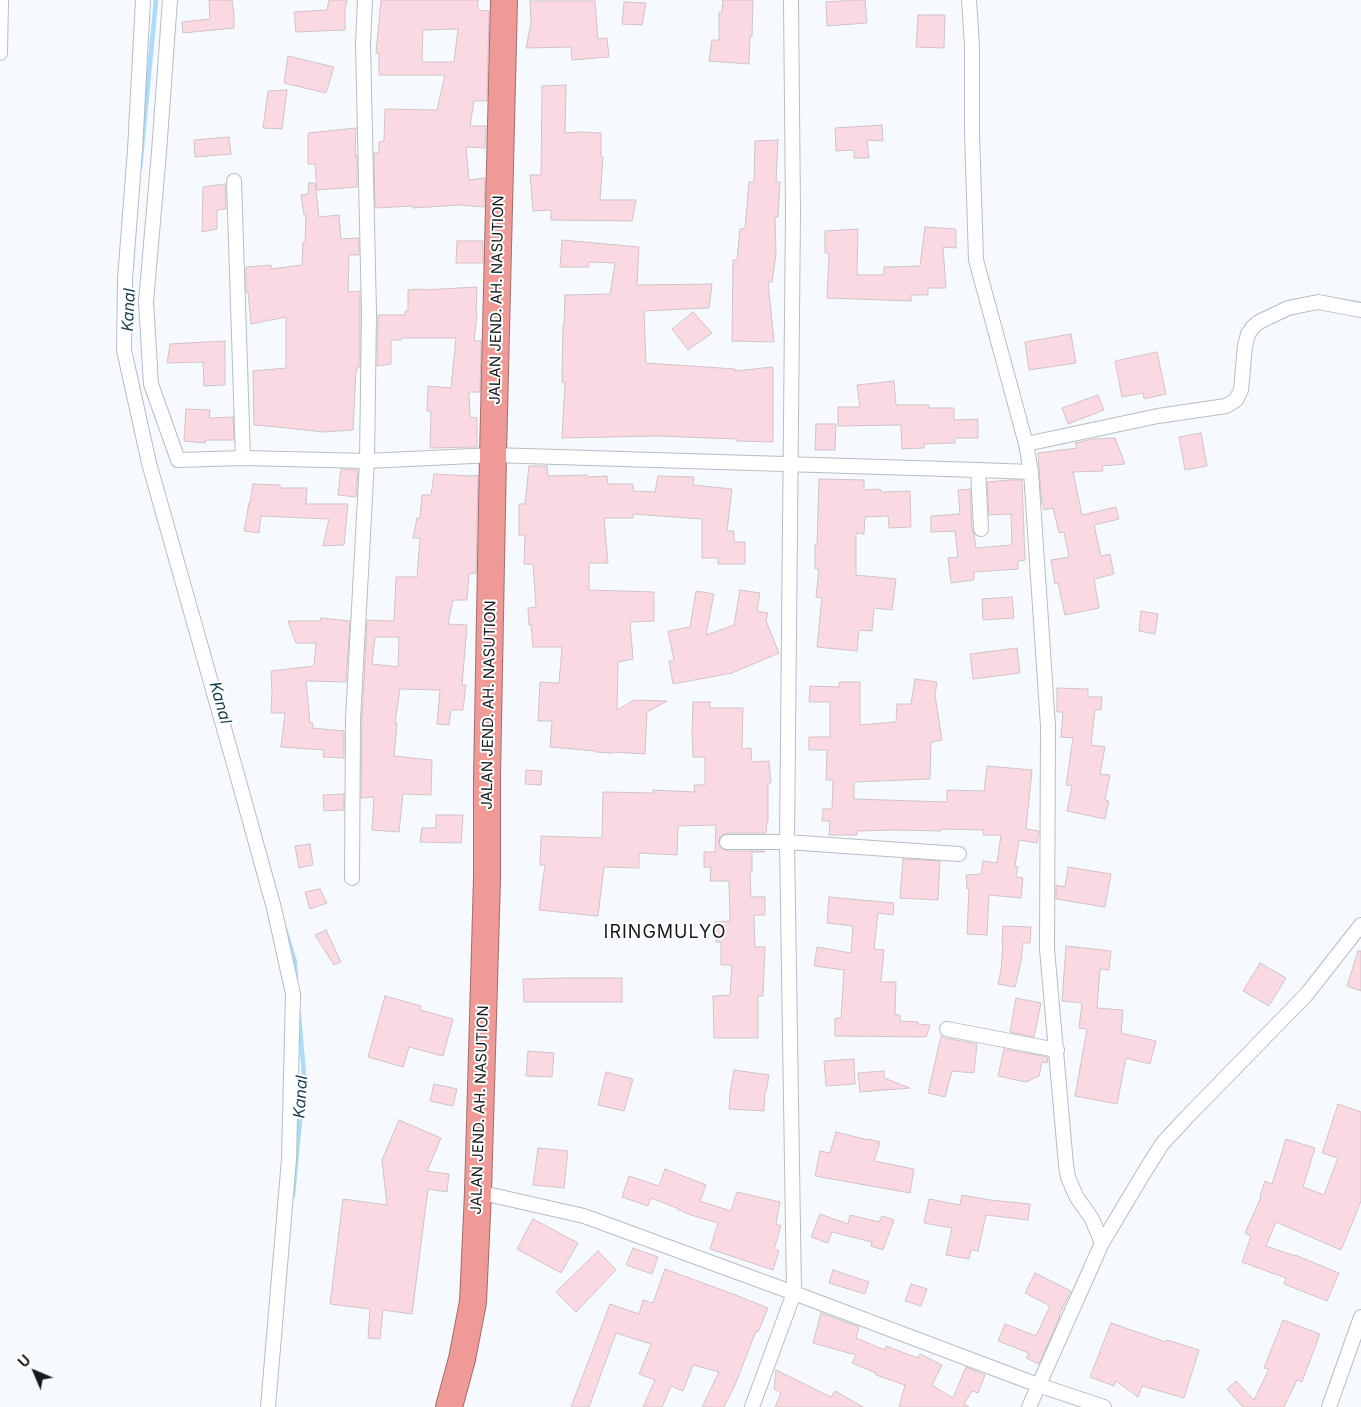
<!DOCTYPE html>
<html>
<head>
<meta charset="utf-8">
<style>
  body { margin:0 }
  #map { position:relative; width:1361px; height:1407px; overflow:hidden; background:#f6fafe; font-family:Inter,sans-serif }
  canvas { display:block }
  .north { position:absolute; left:10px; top:1347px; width:50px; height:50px; -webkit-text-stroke:4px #fff; paint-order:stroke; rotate:315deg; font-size:14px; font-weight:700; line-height:20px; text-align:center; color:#171a1d }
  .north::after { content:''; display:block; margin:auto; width:18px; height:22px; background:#171a1d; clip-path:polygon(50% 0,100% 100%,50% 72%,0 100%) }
</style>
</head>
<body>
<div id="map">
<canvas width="1361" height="1407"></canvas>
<div class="north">U</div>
</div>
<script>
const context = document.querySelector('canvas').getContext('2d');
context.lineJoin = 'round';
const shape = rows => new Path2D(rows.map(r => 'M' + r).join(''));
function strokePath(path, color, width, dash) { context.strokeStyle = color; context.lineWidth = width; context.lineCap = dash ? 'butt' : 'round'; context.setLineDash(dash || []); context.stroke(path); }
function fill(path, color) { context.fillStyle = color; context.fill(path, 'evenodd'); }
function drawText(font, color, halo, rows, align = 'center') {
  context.font = font + ' Inter,sans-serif'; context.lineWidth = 4; context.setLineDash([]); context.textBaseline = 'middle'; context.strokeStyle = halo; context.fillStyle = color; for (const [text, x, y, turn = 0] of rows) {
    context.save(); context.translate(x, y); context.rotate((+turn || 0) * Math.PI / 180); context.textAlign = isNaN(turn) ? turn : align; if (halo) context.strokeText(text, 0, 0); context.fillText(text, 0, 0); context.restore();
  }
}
strokePath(shape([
  [140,168,156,0],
  [285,929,295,962,296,980],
  [293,1196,304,1076,299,1015]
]), '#acdbf8', 4.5);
const building = shape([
  [209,0,232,0,234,16,234,28,183,33,182,22,210,19,209,0],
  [329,0,347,0,345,10,345,30,296,32,294,12,327,10,329,0],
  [381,0,478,0,478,10,489,11,487,101,474,101,470,126,486,126,485,148,466,147,469,180,485,178,484,207,459,205,413,208,413,206,375,208,374,153,379,153,379,142,384,141,385,109,437,110,445,75,379,75,379,53,376,53,381,0],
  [458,29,454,62,422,62,423,30,458,29],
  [723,0,753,0,752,36,750,36,749,64,709,61,712,40,719,40,719,13,722,13,723,0],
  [854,0,865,0,867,23,827,26,826,2,854,0],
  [530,1,595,1,598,39,607,38,609,57,572,60,571,47,526,48,531,23,530,1],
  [624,2,646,3,642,25,622,24,624,2],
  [918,15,945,15,944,48,916,47,918,15],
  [288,56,334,67,326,93,284,83,288,56],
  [566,85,565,133,581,132,601,133,601,157,603,157,600,200,636,200,632,221,551,220,551,210,533,211,530,175,541,175,542,86,566,85],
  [287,90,282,129,263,128,268,91,287,90],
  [882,125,883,141,867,140,869,158,854,158,854,150,836,151,835,128,882,125],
  [356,128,355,156,357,155,357,187,317,190,315,164,308,164,308,133,356,128],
  [229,137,231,154,195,157,194,140,229,137],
  [778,140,776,182,780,182,778,217,775,217,776,254,772,282,768,282,774,342,732,341,733,260,737,260,740,229,745,228,749,182,754,182,755,141,778,140],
  [309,183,315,183,319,217,339,215,341,239,359,238,359,255,349,255,348,292,360,291,360,367,357,367,357,370,356,370,353,430,323,432,278,427,254,425,253,371,286,368,286,317,251,324,248,292,246,292,246,267,271,265,271,269,302,265,303,242,305,242,306,215,304,215,301,195,308,194,309,183],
  [225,184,226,209,217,210,217,229,202,232,203,187,225,184],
  [925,227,956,229,956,248,943,247,946,288,928,288,928,295,911,295,911,301,827,298,829,253,825,253,825,231,858,229,857,275,884,275,884,267,920,266,925,227],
  [562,240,639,247,637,285,712,284,709,308,644,311,646,363,735,369,734,371,773,367,773,442,737,441,737,439,658,436,562,438,565,383,562,382,563,325,564,325,565,295,610,294,615,263,589,262,589,267,560,267,562,240],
  [457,241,483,241,483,263,456,263,457,241],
  [477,287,476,314,477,314,474,341,481,341,480,392,469,392,470,417,477,418,477,447,430,448,431,411,427,411,428,386,451,388,456,338,401,338,401,340,391,340,391,364,377,366,378,315,405,315,405,311,408,311,408,290,423,289,423,290,477,287],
  [693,312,712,333,688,350,672,329,693,312],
  [1071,334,1076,363,1029,370,1025,342,1071,334],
  [225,341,225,385,204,386,203,362,167,363,170,344,225,341],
  [1157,352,1166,394,1144,399,1143,393,1122,397,1115,361,1157,352],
  [894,381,896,405,929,405,929,408,954,408,954,420,978,419,978,438,955,438,955,443,924,444,924,448,902,449,901,425,838,426,838,407,860,407,857,385,894,381],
  [1098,395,1104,410,1068,424,1062,408,1098,395],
  [186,409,210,410,209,418,233,417,234,440,206,440,205,443,184,441,186,409],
  [816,424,836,424,835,450,815,450,816,424],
  [1201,433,1207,466,1185,470,1179,437,1201,433],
  [1115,438,1125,464,1102,466,1103,471,1073,472,1082,515,1116,507,1119,519,1094,525,1101,556,1110,554,1114,574,1094,579,1099,608,1065,615,1058,583,1055,584,1051,560,1069,557,1064,532,1059,533,1053,508,1044,510,1041,496,1038,453,1077,448,1075,443,1093,439,1115,438],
  [529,466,547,466,548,476,587,475,587,477,607,476,608,484,633,484,633,491,655,492,658,476,694,477,693,485,732,489,727,531,734,531,734,542,745,542,745,564,718,564,718,558,702,558,702,519,633,514,633,518,604,518,608,563,589,563,589,590,654,592,654,621,630,622,633,659,618,662,617,710,634,700,667,701,647,712,645,754,613,752,613,753,596,752,596,751,550,747,552,721,538,721,540,682,559,683,562,647,533,647,531,624,529,625,528,608,536,607,533,564,524,564,525,535,519,535,519,504,525,504,529,466],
  [341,469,358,470,356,497,338,495,341,469],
  [434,474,472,476,478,475,476,573,469,574,467,600,453,600,448,624,467,625,462,686,466,685,463,710,451,710,449,725,437,724,440,690,400,689,395,723,397,723,394,756,432,760,431,795,403,794,399,832,372,830,374,797,361,798,362,719,367,620,394,621,396,577,417,577,420,538,413,538,417,518,420,518,422,495,431,495,434,474],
  [375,637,399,637,398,667,372,664,375,637],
  [819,479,864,480,864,490,880,489,881,492,910,491,911,527,889,528,888,516,865,517,864,534,856,533,856,575,896,579,892,610,874,608,872,631,859,630,857,651,817,647,822,598,816,597,819,569,815,569,815,545,817,545,819,479],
  [1010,480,1022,480,1025,560,1018,561,1018,569,974,572,974,580,951,583,948,558,958,557,955,531,931,532,931,516,960,514,958,490,970,489,972,529,974,534,976,548,1012,545,1011,514,989,515,987,482,1010,480],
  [253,484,280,485,280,488,307,488,306,504,348,504,344,545,323,546,329,519,261,516,259,533,244,531,249,503,250,503,253,484],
  [740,590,760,593,757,611,768,613,766,621,779,653,732,673,673,684,669,661,674,660,668,631,690,627,696,591,714,594,706,635,734,625,740,590],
  [1012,597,1014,618,983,620,982,599,1012,597],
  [1141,611,1158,614,1155,634,1139,631,1141,611],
  [321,618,350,621,346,682,306,681,310,723,313,723,312,728,344,731,344,758,323,757,324,750,281,747,285,713,271,713,272,692,271,671,314,666,316,643,296,643,288,621,320,621,321,618],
  [1017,648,1020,673,973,679,970,654,1017,648],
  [915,679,937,682,935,695,942,740,931,742,930,779,854,782,854,799,947,802,947,790,984,791,987,766,1032,770,1026,829,1039,831,1037,843,1019,840,1015,866,1018,867,1016,877,1023,878,1021,898,989,895,987,935,967,934,969,889,967,889,966,875,981,874,983,861,997,863,1001,835,983,835,984,830,941,829,941,831,894,830,857,831,857,835,829,835,830,821,822,821,823,809,832,809,833,780,826,780,827,750,809,750,809,737,830,737,830,702,809,702,810,686,839,687,839,682,860,682,860,725,896,722,897,704,911,704,915,679],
  [1057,688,1088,689,1088,697,1102,697,1101,710,1095,710,1091,745,1105,747,1100,774,1110,775,1105,800,1109,801,1105,819,1067,811,1072,786,1066,785,1073,738,1061,737,1063,712,1057,712,1057,688],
  [693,702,710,702,710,708,743,708,742,749,751,748,752,762,769,761,771,783,768,784,768,822,767,822,766,833,727,833,722,835,718,842,720,847,727,851,765,851,765,852,752,852,752,872,750,872,751,897,765,897,765,915,754,915,755,947,765,947,763,996,758,996,758,1038,714,1038,713,996,730,995,732,965,721,965,721,942,716,942,715,922,730,921,729,881,710,881,711,867,704,867,704,852,715,852,716,825,678,826,677,855,639,853,639,868,604,867,598,916,539,910,545,865,540,865,541,836,602,838,603,792,653,793,653,790,695,792,694,785,705,785,705,757,693,757,692,732,693,702],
  [526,770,542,771,541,785,525,784,526,770],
  [344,794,344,810,324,811,323,795,344,794],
  [436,815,463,815,461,843,420,842,422,828,436,828,436,815],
  [310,844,313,865,299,868,295,846,310,844],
  [903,859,940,861,938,900,900,898,903,859],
  [1068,867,1111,874,1105,907,1056,899,1056,885,1065,887,1068,867],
  [320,889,327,903,310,909,305,892,320,889],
  [829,897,894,903,893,915,878,913,874,949,884,950,881,982,896,982,895,1014,900,1015,900,1021,918,1022,918,1024,930,1025,926,1037,835,1036,835,1018,841,1018,844,970,814,966,817,947,851,953,853,926,827,923,829,897],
  [1003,926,1031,927,1030,943,1023,943,1021,962,1015,987,998,984,1001,970,1003,943,1002,943,1003,926],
  [326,930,341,962,334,965,315,935,326,930],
  [1066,946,1111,951,1109,970,1100,969,1097,1008,1123,1010,1121,1033,1156,1041,1150,1064,1126,1058,1117,1104,1075,1096,1087,1029,1079,1028,1082,1003,1062,1001,1066,946],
  [1358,951,1361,951,1361,991,1347,986,1358,951],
  [1260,963,1286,978,1269,1006,1243,991,1260,963],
  [565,978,622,978,622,1002,524,1002,523,979,565,978],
  [385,996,421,1006,420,1010,453,1019,443,1056,409,1047,403,1067,368,1057,385,996],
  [1016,998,1041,1003,1034,1037,1010,1032,1016,998],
  [941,1036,945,1038,977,1044,974,1073,952,1071,945,1097,928,1093,941,1036],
  [1004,1049,1048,1057,1047,1063,1042,1062,1039,1076,1026,1082,998,1076,1004,1049],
  [528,1051,554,1053,552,1077,526,1076,528,1051],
  [854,1059,855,1084,826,1086,824,1061,854,1059],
  [734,1070,769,1075,766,1092,765,1092,764,1111,729,1109,730,1092,734,1070],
  [884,1071,884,1078,910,1088,860,1092,858,1073,884,1071],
  [606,1072,633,1079,624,1111,598,1105,606,1072],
  [434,1084,457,1089,453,1106,430,1101,434,1084],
  [1338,1104,1361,1112,1361,1201,1341,1250,1276,1222,1266,1246,1295,1256,1295,1255,1339,1273,1327,1301,1284,1284,1286,1278,1242,1262,1251,1236,1245,1233,1261,1197,1260,1196,1265,1181,1272,1184,1286,1139,1315,1148,1303,1187,1324,1195,1338,1158,1322,1153,1338,1104],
  [399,1120,441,1138,427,1171,449,1174,447,1192,428,1189,412,1314,383,1310,380,1339,368,1338,370,1309,330,1304,343,1199,387,1205,382,1160,399,1120],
  [836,1132,868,1140,868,1139,880,1142,874,1161,914,1169,910,1193,815,1176,820,1151,830,1153,836,1132],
  [538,1148,568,1151,564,1188,533,1185,538,1148],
  [665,1169,706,1185,700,1201,731,1211,737,1192,780,1202,776,1224,781,1226,774,1249,779,1251,773,1270,710,1249,718,1223,691,1215,677,1209,677,1208,651,1198,648,1206,622,1197,629,1176,659,1186,665,1169],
  [962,1195,990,1200,1030,1204,1028,1220,986,1215,978,1251,971,1250,969,1259,946,1255,952,1228,924,1223,929,1199,960,1205,962,1195],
  [820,1214,848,1224,850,1215,879,1222,882,1216,894,1220,883,1250,871,1246,872,1242,832,1232,828,1243,811,1237,820,1214],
  [533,1219,578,1243,561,1273,517,1249,533,1219],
  [633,1248,658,1257,652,1274,626,1265,633,1248],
  [598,1251,616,1270,576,1312,556,1292,598,1251],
  [665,1269,733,1294,768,1308,758,1332,756,1331,735,1385,724,1407,702,1407,719,1372,693,1365,683,1391,671,1386,662,1407,643,1407,655,1380,639,1374,651,1344,616,1333,589,1407,571,1407,610,1304,639,1314,643,1300,653,1303,665,1269],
  [833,1270,869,1282,865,1294,829,1283,833,1270],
  [1035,1273,1071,1291,1059,1315,1060,1316,1039,1364,1026,1358,1029,1353,998,1341,1005,1324,1036,1336,1050,1306,1025,1293,1035,1273],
  [911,1284,927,1289,921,1306,905,1301,911,1284],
  [821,1313,859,1327,856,1338,885,1350,886,1346,918,1358,920,1354,942,1365,932,1385,953,1398,966,1367,985,1375,978,1393,972,1391,964,1404,969,1407,899,1407,905,1385,876,1375,876,1373,852,1363,856,1355,813,1343,821,1313],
  [1283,1320,1320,1334,1302,1382,1297,1380,1284,1407,1243,1407,1227,1389,1236,1381,1254,1400,1269,1369,1264,1368,1283,1320],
  [1111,1323,1166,1342,1167,1340,1199,1350,1184,1398,1142,1386,1138,1397,1116,1381,1114,1386,1090,1377,1111,1323],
  [776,1370,831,1397,835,1391,863,1407,775,1407,781,1393,774,1389,776,1370]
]);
fill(building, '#fad9e3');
strokePath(building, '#d1c3c7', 1);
const street = shape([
  [143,0,135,150,125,279,124,350,149,463,238,778,274,908,293,994,289,1159,268,1407],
  [170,0,159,152,146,302,151,384,178,460,243,458,367,461,493,455,978,470,1031,472],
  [969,0,972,46,972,132,976,260,1026,444,1031,472,1048,726,1047,949,1066,1165,1068,1177,1076,1196,1092,1219,1102,1243],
  [0,53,1,0],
  [234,181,243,458],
  [1026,444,1158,416,1226,406,1236,400,1241,390,1245,346,1248,334,1253,327,1259,322,1288,308,1318,302,1361,310],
  [978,470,981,529],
  [727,842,787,842,959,854],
  [352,878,353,719,367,461,369,313,363,44,365,0],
  [947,1029,1057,1050],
  [478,1192,584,1216,794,1293,1038,1385,1104,1407],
  [752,1407,794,1293,787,842,793,211,791,0],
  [1029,1407,1102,1243,1142,1176,1162,1144,1188,1116,1306,995,1361,925],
  [1329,1407,1361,1317]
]);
const highway = shape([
  [449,1407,462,1359,473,1302,478,1192,487,878,487,777,493,455,504,0]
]);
strokePath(street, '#b5bdc7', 16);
strokePath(highway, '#a36d6c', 28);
strokePath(street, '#fff', 14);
strokePath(highway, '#ef9a96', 26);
drawText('15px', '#171a1d', '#fff', [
  ["JALAN JEND. AH. NASUTION",497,300,-89],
  ["JALAN JEND. AH. NASUTION",489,705,-89],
  ["JALAN JEND. AH. NASUTION",480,1110,-88]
]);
drawText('italic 16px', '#163c50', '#fff', [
  ["Kanal",129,310,-87],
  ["Kanal",220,703,74],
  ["Kanal",301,1097,-86]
]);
context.letterSpacing = '1px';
drawText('18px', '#171a1d', '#fff', [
  ["IRINGMULYO",665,933]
]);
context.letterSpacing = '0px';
</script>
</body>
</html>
